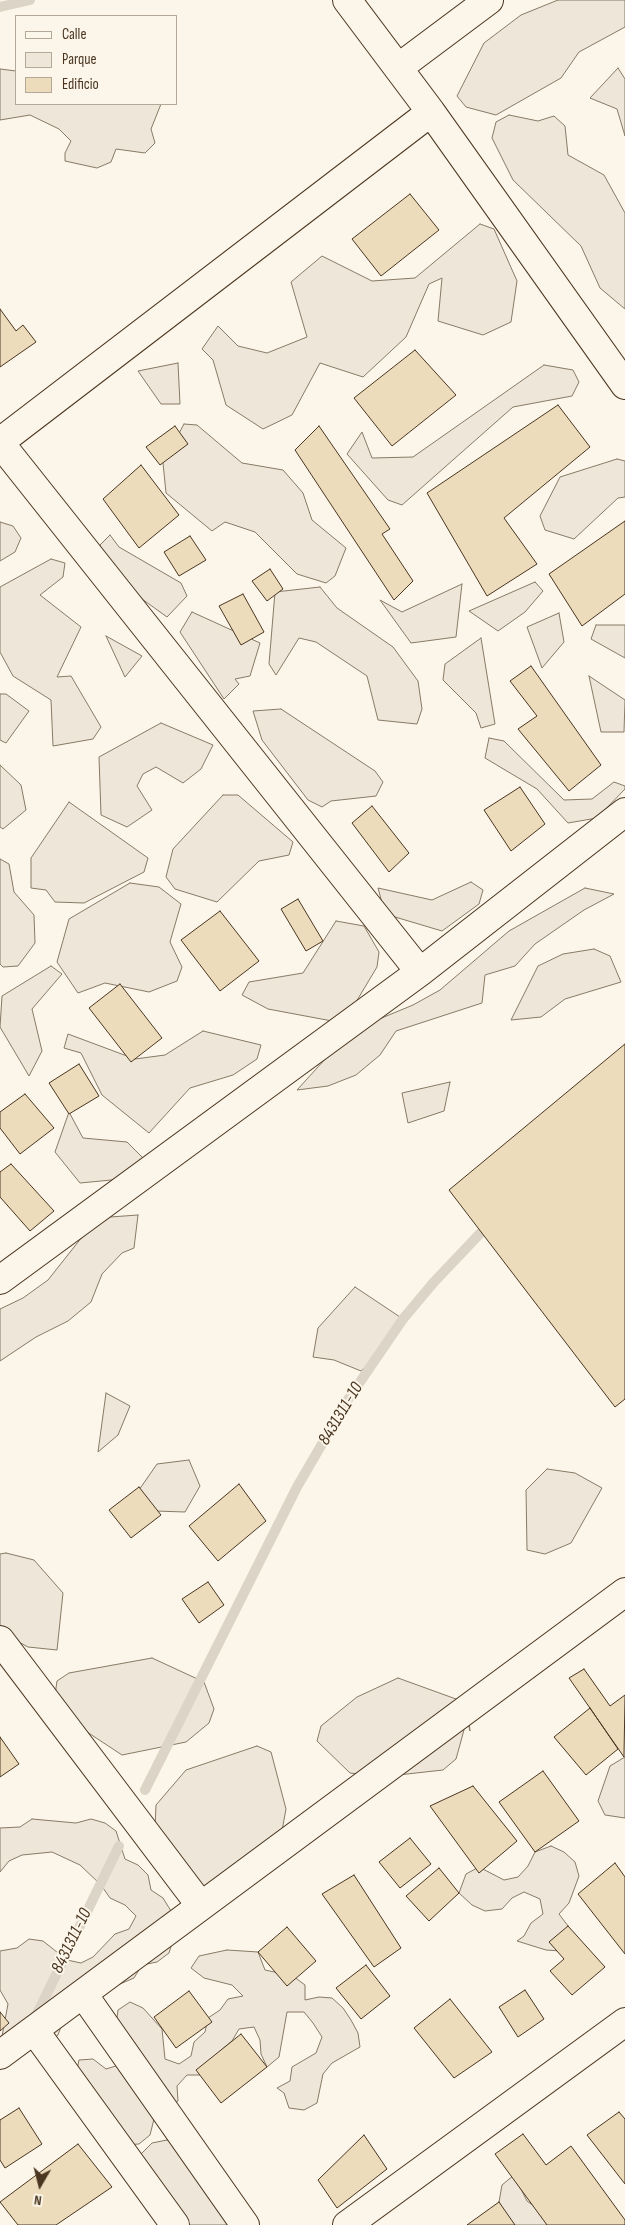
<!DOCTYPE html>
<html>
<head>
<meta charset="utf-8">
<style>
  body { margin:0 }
  #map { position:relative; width:625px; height:2225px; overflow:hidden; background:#fbf6e9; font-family:"Sofia Sans Condensed",sans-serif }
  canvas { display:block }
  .legend { position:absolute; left:15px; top:15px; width:162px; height:90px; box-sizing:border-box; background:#fbf6e9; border:1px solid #b4a999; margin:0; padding:6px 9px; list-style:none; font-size:15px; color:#4a3520 }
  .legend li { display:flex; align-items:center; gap:10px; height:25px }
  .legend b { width:25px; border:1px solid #b4a999 }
  .north { position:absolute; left:15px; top:2160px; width:50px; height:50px; -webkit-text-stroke:4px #fbf6e9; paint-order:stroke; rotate:188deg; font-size:14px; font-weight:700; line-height:20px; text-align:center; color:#4a3520 }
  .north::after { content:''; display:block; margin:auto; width:18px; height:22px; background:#4a3520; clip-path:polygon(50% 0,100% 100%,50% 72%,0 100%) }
</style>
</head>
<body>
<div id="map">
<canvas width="625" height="2225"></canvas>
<ul class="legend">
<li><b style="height:6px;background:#fbf6e9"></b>Calle</li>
<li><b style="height:14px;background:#ede6d9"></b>Parque</li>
<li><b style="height:14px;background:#ecdcbc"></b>Edificio</li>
</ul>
<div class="north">N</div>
</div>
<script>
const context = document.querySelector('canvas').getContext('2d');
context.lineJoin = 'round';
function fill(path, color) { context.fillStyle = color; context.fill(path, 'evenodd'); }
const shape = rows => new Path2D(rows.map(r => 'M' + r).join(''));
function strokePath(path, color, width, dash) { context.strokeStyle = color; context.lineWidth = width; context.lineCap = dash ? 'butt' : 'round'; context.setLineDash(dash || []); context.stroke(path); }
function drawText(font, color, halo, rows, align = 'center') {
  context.font = font + ' "Sofia Sans Condensed",sans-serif'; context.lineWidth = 4; context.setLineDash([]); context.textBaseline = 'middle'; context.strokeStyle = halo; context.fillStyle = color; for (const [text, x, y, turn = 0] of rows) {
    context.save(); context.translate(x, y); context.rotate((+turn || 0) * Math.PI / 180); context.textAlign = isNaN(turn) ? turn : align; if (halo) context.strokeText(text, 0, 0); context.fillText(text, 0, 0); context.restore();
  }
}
const green = shape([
  [558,0,625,0,625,27,579,52,561,78,496,115,466,107,457,96,484,43,521,15,558,0],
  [618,68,625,79,625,136,617,109,590,98,618,68],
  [0,69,16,71,16,104,161,104,151,129,155,143,145,153,116,149,111,162,97,168,65,161,65,153,71,141,59,129,30,115,0,120,0,69],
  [509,115,538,121,554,116,565,126,568,155,604,175,625,213,625,309,600,288,581,246,513,180,492,138,496,122,509,115],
  [480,224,494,229,517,281,511,322,483,335,438,321,442,278,429,284,406,337,363,377,320,363,292,415,263,429,226,405,213,360,202,349,218,326,238,346,267,353,307,337,291,282,322,256,372,281,415,278,480,224],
  [178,363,180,404,161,404,138,371,178,363],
  [544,365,573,370,579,382,572,396,513,407,402,505,388,500,347,454,362,432,372,458,413,457,544,365],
  [184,424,197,425,242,463,283,470,303,493,312,520,346,548,335,576,326,583,297,574,255,532,225,522,212,531,166,493,163,463,184,424],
  [617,459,625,461,625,497,618,498,574,539,545,530,540,516,560,477,617,459],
  [0,522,13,526,21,538,15,552,0,561,0,522],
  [110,535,119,547,181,583,187,596,167,617,106,573,100,545,110,535],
  [51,559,65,563,63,577,40,595,81,627,57,677,71,676,101,727,93,739,53,746,51,700,13,676,0,652,0,587,51,559],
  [535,582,543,591,525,612,498,631,469,611,535,582],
  [462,584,456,637,411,643,380,600,402,612,462,584],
  [320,587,337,608,393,647,418,681,422,709,417,724,378,720,367,676,316,642,299,638,276,675,269,664,275,592,320,587],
  [192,612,260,643,250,676,235,679,239,684,224,699,180,632,192,612],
  [559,613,564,642,542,668,527,627,559,613],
  [596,625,625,625,625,658,591,639,596,625],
  [106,636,142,656,125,677,106,636],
  [481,638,495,724,481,728,476,713,443,680,445,664,481,638],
  [589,676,625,700,624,732,601,732,589,676],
  [0,694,6,694,29,711,6,743,0,740,0,694],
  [281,709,375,771,383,782,376,796,331,801,322,807,308,800,262,740,253,711,281,709],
  [161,723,213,745,201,769,183,783,156,767,143,774,137,786,152,810,127,827,101,815,99,757,161,723],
  [489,738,504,741,564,800,592,799,614,782,625,786,625,789,597,818,568,823,537,789,485,758,489,738],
  [0,765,21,785,26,810,3,829,0,827,0,765],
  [223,795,238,795,293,842,289,855,259,861,217,902,175,889,166,877,173,849,223,795],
  [69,802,148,858,144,872,84,903,55,902,46,890,31,888,31,858,69,802],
  [0,859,9,864,14,892,34,915,35,943,18,966,3,967,0,964,0,859],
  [471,882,483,890,479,904,442,931,385,914,378,888,432,900,471,882],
  [130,883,159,887,181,904,170,942,182,967,177,981,149,992,105,983,78,993,57,962,69,919,130,883],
  [585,888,614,894,584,910,535,944,515,966,485,975,482,1003,396,1031,380,1055,356,1075,328,1086,297,1090,337,1046,360,1027,413,1005,440,990,509,931,585,888],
  [336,921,364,926,379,952,377,967,347,1017,332,1021,268,1009,242,995,249,982,303,973,336,921],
  [594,949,610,956,621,982,565,999,541,1017,511,1020,538,966,563,954,594,949],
  [51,966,62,974,32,1009,42,1051,29,1076,0,1027,2,996,51,966],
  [203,1031,261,1045,257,1059,233,1075,190,1088,149,1133,102,1095,81,1053,64,1048,68,1034,135,1059,165,1055,203,1031],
  [450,1082,444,1111,408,1123,402,1093,450,1082],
  [69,1112,83,1138,127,1142,147,1162,143,1177,80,1183,55,1152,69,1112],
  [138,1215,134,1248,122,1253,102,1274,91,1302,68,1321,36,1337,0,1361,0,1309,23,1298,48,1280,86,1232,110,1217,138,1215],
  [355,1287,403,1319,374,1359,361,1371,334,1360,313,1357,318,1328,355,1287],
  [106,1393,130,1406,118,1435,98,1452,106,1393],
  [189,1460,200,1486,185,1512,125,1510,157,1464,189,1460],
  [547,1469,575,1473,602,1488,571,1543,545,1554,527,1550,526,1490,547,1469],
  [6,1553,34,1560,63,1593,57,1650,28,1647,0,1632,0,1554,6,1553],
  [152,1658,204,1682,214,1709,209,1723,186,1742,122,1755,81,1728,55,1695,57,1681,69,1673,152,1658],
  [398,1678,467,1703,470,1731,467,1719,456,1759,443,1770,380,1777,350,1773,317,1741,321,1726,357,1697,398,1678],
  [257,1746,271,1752,286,1809,281,1836,211,1891,181,1886,154,1850,156,1805,186,1770,257,1746],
  [625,1757,625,1818,605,1815,598,1801,610,1766,625,1757],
  [32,1819,76,1823,91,1819,105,1823,116,1831,125,1859,138,1865,148,1875,151,1890,163,1898,171,1911,173,1926,173,1940,169,1953,157,1962,142,1965,134,1978,106,1990,63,2021,58,2035,44,2045,31,2049,15,2046,2,2036,8,2004,0,1990,0,1951,17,1948,29,1939,43,1941,67,1960,81,1963,93,1957,115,1934,129,1929,136,1916,125,1905,110,1898,101,1885,80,1865,52,1852,22,1855,9,1861,0,1872,0,1828,20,1827,32,1819],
  [551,1846,564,1852,575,1862,579,1876,569,1903,559,1914,568,1926,568,1939,561,1951,546,1950,517,1941,524,1936,531,1923,543,1914,540,1899,524,1892,512,1898,502,1909,485,1911,472,1905,459,1893,466,1874,479,1867,504,1880,518,1877,528,1866,535,1852,551,1846],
  [227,1950,258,1952,265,1970,293,1976,305,1985,305,2000,319,1997,332,1998,343,2008,351,2020,358,2033,360,2047,332,2063,323,2074,317,2103,304,2110,289,2108,284,2093,277,2088,290,2081,292,2067,316,2053,322,2037,313,2023,304,2012,287,2012,279,2057,267,2067,261,2054,260,2040,254,2027,239,2029,232,2041,220,2051,214,2064,202,2075,187,2075,177,2086,178,2101,154,2119,150,2135,139,2144,124,2145,101,2110,98,2095,86,2087,76,2075,79,2060,93,2059,106,2069,119,2065,116,2025,118,2010,130,2002,143,2008,162,2029,165,2059,179,2064,191,2056,194,2042,205,2032,208,2018,220,2010,228,1999,243,1996,232,1985,204,1978,191,1968,199,1956,227,1950],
  [167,2140,180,2143,251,2225,165,2225,136,2169,141,2154,152,2143,167,2140],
  [514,2175,527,2201,538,2209,551,2225,514,2225,506,2215,499,2202,502,2185,514,2175]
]);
fill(green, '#ede6d9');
strokePath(green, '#887966', 1);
strokePath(shape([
  [0,7,30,0],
  [145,1790,297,1487,347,1401,403,1319,434,1282,490,1223],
  [34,2020,119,1846]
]), '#dcd4c6', 10);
const building = shape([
  [410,194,439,230,381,276,352,239,410,194],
  [0,309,16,331,23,325,36,342,0,367,0,309],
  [415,350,456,395,392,446,354,398,415,350],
  [558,405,590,447,504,518,537,564,487,596,427,493,558,405],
  [175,426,188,444,160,465,146,447,175,426],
  [319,426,390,529,382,534,413,581,394,600,295,450,319,426],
  [141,465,179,515,139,548,103,499,141,465],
  [625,521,625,594,582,626,549,574,625,521],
  [190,536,206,560,179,576,164,552,190,536],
  [270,569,283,589,267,601,252,581,270,569],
  [243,594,264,632,241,645,219,606,243,594],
  [531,666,601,765,569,791,518,729,537,716,510,681,531,666],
  [520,787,545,824,511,851,484,810,520,787],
  [372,806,409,853,389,872,352,823,372,806],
  [298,899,323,941,306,951,281,909,298,899],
  [220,911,259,961,220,991,181,940,220,911],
  [120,984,162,1038,131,1062,89,1008,120,984],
  [625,1044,625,1399,615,1407,449,1190,625,1044],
  [79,1064,99,1096,69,1114,49,1083,79,1064],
  [25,1094,54,1128,20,1154,0,1128,0,1112,25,1094],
  [11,1164,54,1211,30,1231,0,1197,0,1172,11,1164],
  [239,1484,266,1521,218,1561,189,1526,239,1484],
  [139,1487,161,1515,131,1538,109,1510,139,1487],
  [208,1582,224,1605,199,1623,182,1599,208,1582],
  [584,1669,610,1706,625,1695,624,1757,569,1678,584,1669],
  [590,1708,618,1749,586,1775,554,1737,590,1708],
  [0,1737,19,1764,0,1777,0,1737],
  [543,1771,579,1821,535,1852,499,1802,543,1771],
  [473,1786,517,1841,479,1873,430,1806,473,1786],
  [410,1838,431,1864,400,1888,379,1862,410,1838],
  [615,1863,625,1877,625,1954,578,1894,615,1863],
  [439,1868,459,1893,429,1921,406,1896,439,1868],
  [354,1875,401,1948,374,1967,322,1894,354,1875],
  [568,1926,605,1967,572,1995,550,1971,564,1959,549,1942,568,1926],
  [287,1927,316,1961,287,1986,258,1952,287,1927],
  [366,1965,390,1996,361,2019,336,1988,366,1965],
  [525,1990,544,2019,518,2037,499,2007,525,1990],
  [189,1991,212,2022,176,2048,154,2017,189,1991],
  [450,1999,492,2052,454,2078,414,2028,450,1999],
  [0,2012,9,2023,0,2031,0,2012],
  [241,2034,267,2067,221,2103,196,2070,241,2034],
  [19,2108,42,2144,5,2168,0,2160,0,2120,19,2108],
  [619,2112,625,2119,625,2184,587,2135,619,2112],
  [523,2134,546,2165,571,2146,625,2220,625,2225,547,2225,495,2154,523,2134],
  [364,2135,387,2169,337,2208,318,2180,364,2135],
  [78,2144,112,2187,56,2225,18,2225,0,2202,78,2144],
  [499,2202,515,2225,467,2225,499,2202]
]);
fill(building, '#ecdcbc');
strokePath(building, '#4a3520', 1);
const minor = shape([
  [347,0,431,112,625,385],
  [398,68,489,0],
  [0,442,431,112],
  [0,443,420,972],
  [0,1280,420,972,625,812],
  [0,1640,201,1906],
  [83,1994,245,2225],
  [34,2030,175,2225],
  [0,2055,625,1592],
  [347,2225,625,2022]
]);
strokePath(minor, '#4a3520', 30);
strokePath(minor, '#fbf6e9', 28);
drawText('italic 18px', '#4a3520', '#fbf6e9', [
  ["8431311-10",341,1414,-59],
  ["8431311-10",72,1941,-64]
]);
</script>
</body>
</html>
